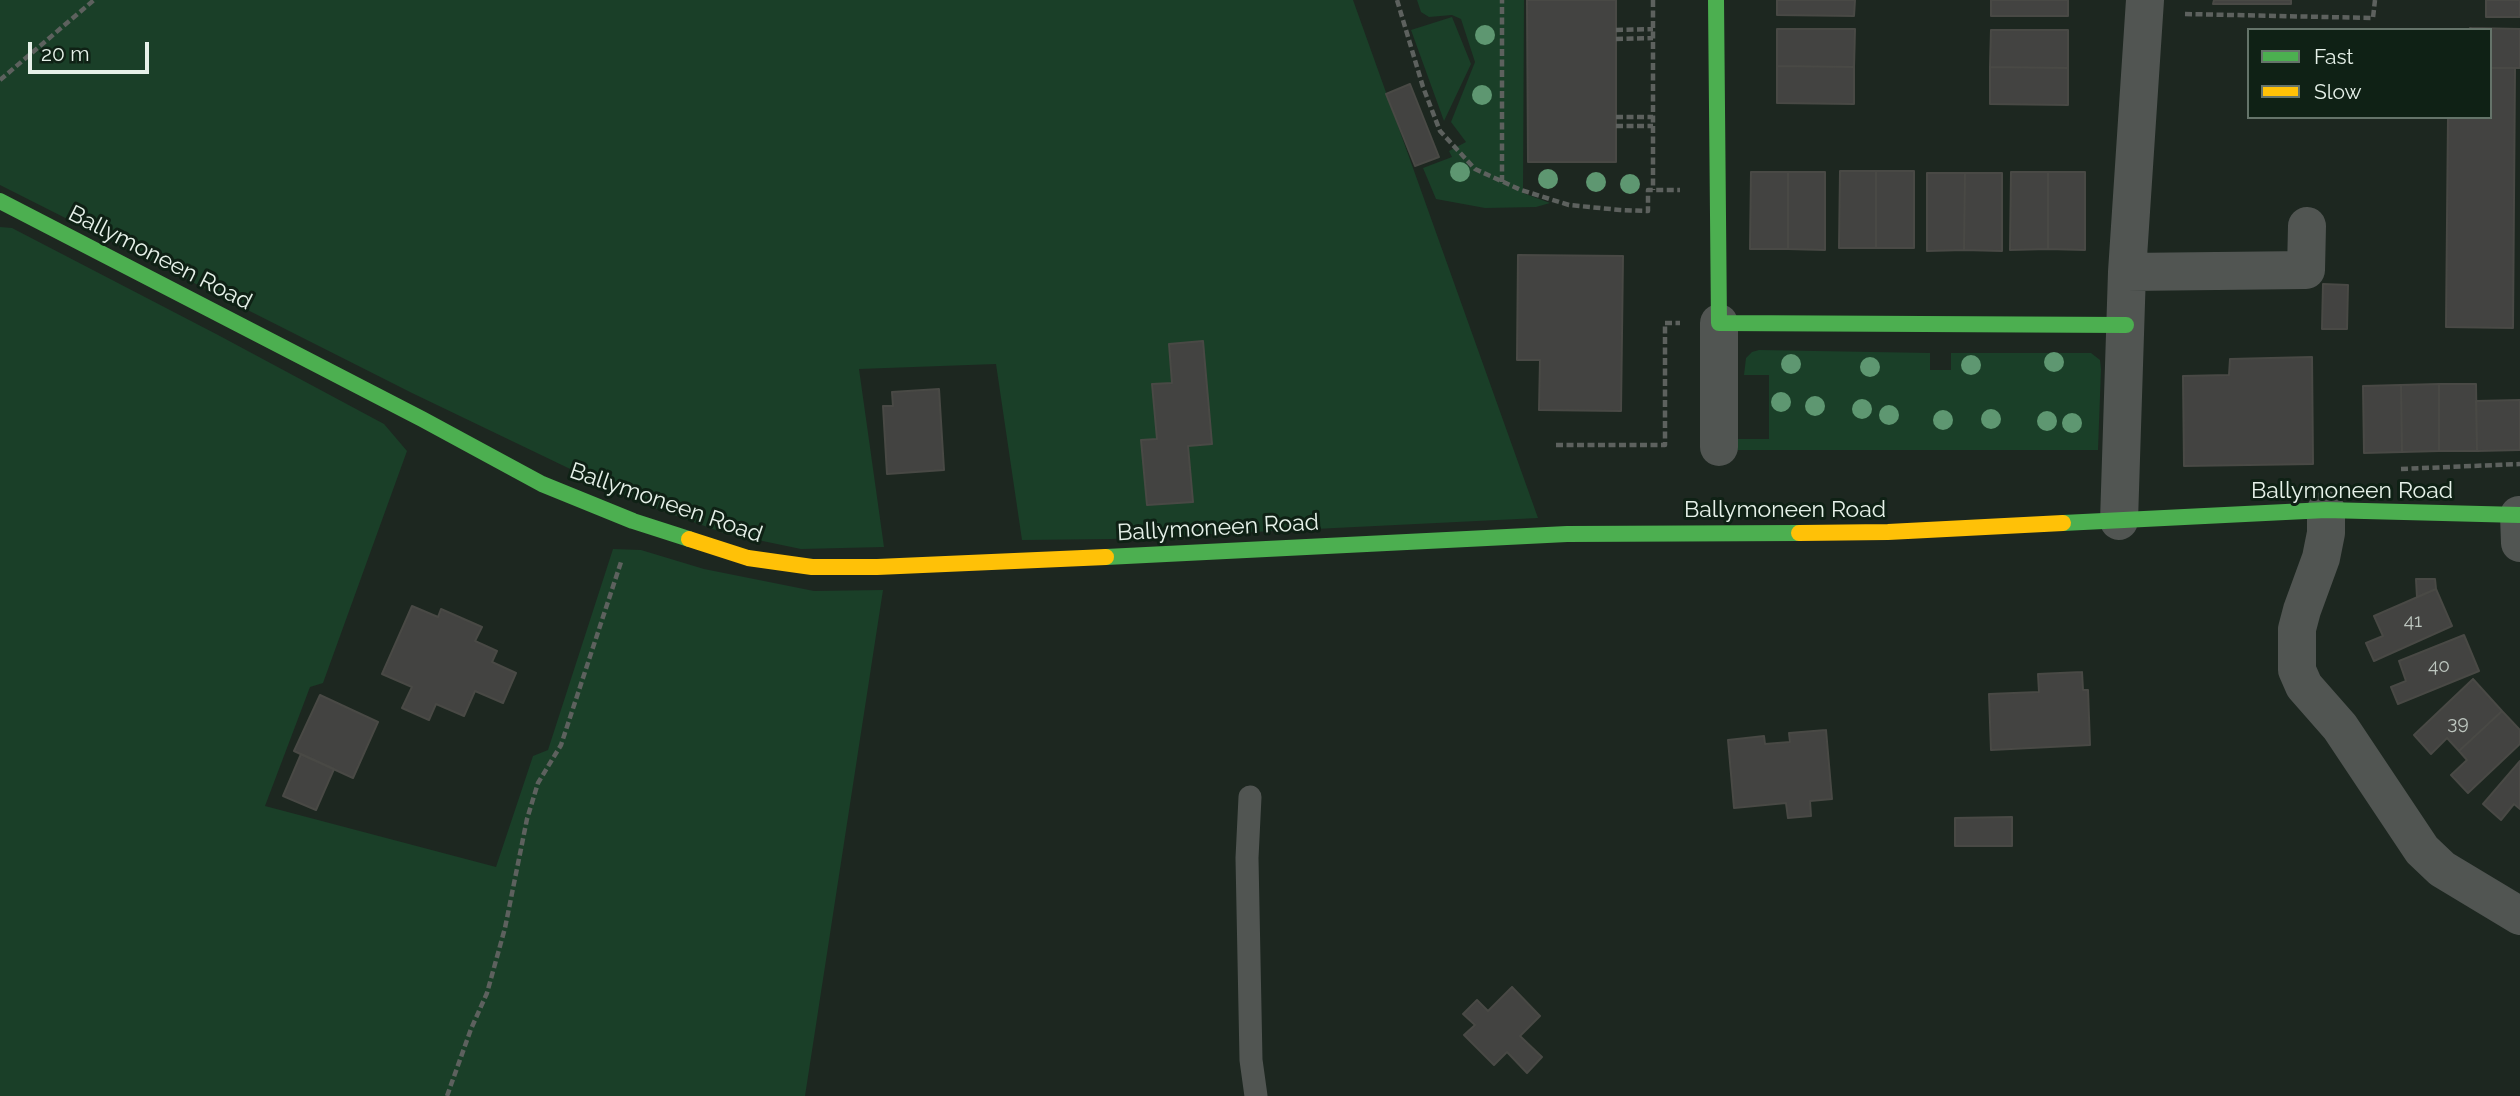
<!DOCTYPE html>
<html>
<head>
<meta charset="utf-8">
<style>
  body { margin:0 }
  #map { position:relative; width:2520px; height:1096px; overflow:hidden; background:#1d2720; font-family:Raleway,sans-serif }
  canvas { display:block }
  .legend { position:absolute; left:2247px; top:28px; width:245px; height:91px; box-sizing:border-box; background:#0f2115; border:2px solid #65746a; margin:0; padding:9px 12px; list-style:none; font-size:21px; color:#e6f1e9 }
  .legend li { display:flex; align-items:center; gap:14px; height:35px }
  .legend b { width:35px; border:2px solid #65746a }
  .scale { position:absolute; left:28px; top:42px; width:121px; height:32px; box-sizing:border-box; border:4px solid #e6f1e9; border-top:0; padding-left:9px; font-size:21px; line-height:24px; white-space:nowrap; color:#e6f1e9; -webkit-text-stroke:5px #0f2115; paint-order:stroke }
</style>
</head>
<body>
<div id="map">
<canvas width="2520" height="1096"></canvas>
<ul class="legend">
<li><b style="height:9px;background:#4caf50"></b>Fast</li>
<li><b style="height:9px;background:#ffc107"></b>Slow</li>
</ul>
<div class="scale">20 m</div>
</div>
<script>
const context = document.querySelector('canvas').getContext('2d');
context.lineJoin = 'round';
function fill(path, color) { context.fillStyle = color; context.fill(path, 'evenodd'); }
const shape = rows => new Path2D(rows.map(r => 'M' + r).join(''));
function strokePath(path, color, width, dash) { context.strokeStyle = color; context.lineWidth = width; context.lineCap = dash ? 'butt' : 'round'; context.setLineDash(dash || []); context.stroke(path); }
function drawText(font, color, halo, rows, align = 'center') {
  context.font = font + ' Raleway,sans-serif'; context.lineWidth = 6; context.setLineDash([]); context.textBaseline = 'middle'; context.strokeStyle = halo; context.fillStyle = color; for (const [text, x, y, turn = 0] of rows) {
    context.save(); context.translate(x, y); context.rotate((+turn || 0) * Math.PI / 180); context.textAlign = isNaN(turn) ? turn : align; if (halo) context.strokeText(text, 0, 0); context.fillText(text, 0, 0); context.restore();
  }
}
fill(shape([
  [0,0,1353,0,1538,518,1112,539,1022,540,996,364,859,369,884,547,801,549,724,533,641,503,412,393,0,185],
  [1417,0,1524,0,1523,193,1550,203,1536,207,1485,208,1436,199,1423,168,1452,157,1449,151,1466,142,1451,122,1475,62,1461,19,1452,15,1429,17,1421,12],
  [1452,17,1471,64,1444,121,1411,30],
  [0,227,12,228,218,335,384,424,407,451,323,683,310,687,265,806,496,867,533,756,548,750,613,549,641,550,704,569,814,591,883,590,805,1096,0,1096],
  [1759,350,1930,353,1930,370,1951,370,1951,353,2091,353,2100,360,2101,369,2098,450,1732,450,1732,439,1769,439,1769,375,1744,375,1746,358,1752,352]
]), '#1a3f28');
const building = shape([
  [1527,0,1616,0,1616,162,1528,162,1527,0],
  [1777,0,1855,0,1854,16,1777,15,1777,0],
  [1991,0,2068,0,2068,16,1991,16,1991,0],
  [2214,0,2291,0,2291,4,2213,4,2214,0],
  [2486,0,2520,0,2520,17,2486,17,2486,0],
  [2470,28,2520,29,2520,68,2490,68,2490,30,2470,28],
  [1777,29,1855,29,1854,67,1777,66,1777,29],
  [1991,30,2068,30,2068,68,1990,67,1991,30],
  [1777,66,1854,67,1854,104,1777,103,1777,66],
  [1990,67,2068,68,2068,105,1990,104,1990,67],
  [2490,68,2515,68,2513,328,2446,327,2448,117,2490,117,2490,68],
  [1410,84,1439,157,1415,166,1386,94,1410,84],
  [1840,171,1876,171,1876,248,1839,248,1840,171],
  [1876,171,1914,171,1914,248,1876,248,1876,171],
  [1751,172,1788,172,1788,249,1750,249,1751,172],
  [1788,172,1825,172,1825,250,1788,249,1788,172],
  [2011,172,2048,172,2048,249,2010,250,2011,172],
  [2048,172,2085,172,2085,250,2048,249,2048,172],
  [1927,173,1965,173,1964,250,1927,251,1927,173],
  [1965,173,2002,173,2002,251,1964,250,1965,173],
  [1518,255,1623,256,1621,411,1539,410,1540,360,1517,360,1518,255],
  [2323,284,2348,285,2347,329,2322,329,2323,284],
  [1203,341,1212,444,1188,446,1193,502,1147,505,1141,440,1157,439,1152,384,1172,383,1169,344,1203,341],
  [2312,357,2313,464,2184,466,2183,376,2229,375,2230,359,2312,357],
  [2439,384,2439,451,2402,452,2401,385,2439,384],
  [2439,384,2476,384,2477,451,2439,451,2439,384],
  [2401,385,2402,452,2364,453,2363,386,2401,385],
  [939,389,944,470,887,474,883,406,893,406,892,392,939,389],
  [2520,400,2520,450,2477,451,2476,401,2520,400],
  [2416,579,2435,579,2436,589,2417,597,2416,579],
  [2436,589,2452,626,2374,661,2366,643,2383,636,2374,616,2436,589],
  [412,606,438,617,441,609,482,627,475,641,497,651,492,662,516,673,503,703,475,691,464,716,436,704,429,720,402,708,412,687,382,674,412,606],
  [2464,635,2479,671,2398,704,2391,687,2406,681,2399,661,2464,635],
  [2082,672,2083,690,2088,690,2090,745,1991,750,1989,694,2039,692,2038,674,2082,672],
  [2473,679,2502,711,2459,751,2447,738,2431,754,2414,735,2473,679],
  [320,695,378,722,353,778,294,751,320,695],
  [2502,711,2520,730,2520,744,2468,793,2451,775,2467,760,2459,751,2502,711],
  [1826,730,1832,799,1810,801,1811,816,1788,818,1786,803,1734,808,1728,740,1764,736,1765,744,1790,742,1789,733,1826,730],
  [301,754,334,769,316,810,283,796,301,754],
  [2520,761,2520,809,2514,804,2501,820,2483,804,2520,761],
  [2012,817,2012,846,1955,846,1955,818,2012,817],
  [1512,987,1540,1016,1520,1036,1542,1057,1527,1073,1507,1052,1494,1065,1464,1035,1475,1025,1463,1014,1477,1000,1488,1011,1512,987]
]);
fill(building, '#434341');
strokePath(building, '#494945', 2);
strokePath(shape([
  [1397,0,1423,87,1440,131,1475,169,1521,190,1569,205,1620,210,1648,211,1648,190,1680,190],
  [1653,0,1653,190],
  [2185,14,2373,18,2375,0],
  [1616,30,1653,29],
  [1616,39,1653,38],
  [0,80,94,0],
  [1616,117,1653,117],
  [1616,126,1653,126],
  [1502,182,1502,0],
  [1556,445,1665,445,1665,323,1680,323],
  [2401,469,2520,464],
  [447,1096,471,1029,487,993,505,928,527,819,538,783,561,745,622,559]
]), '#5d615e', 4.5, [7, 3.5]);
strokePath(shape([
  [1250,797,1247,858,1251,1060,1256,1096]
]), '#515552', 23);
strokePath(shape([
  [2127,272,2306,270,2307,226],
  [1719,447,1719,323],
  [2326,510,2326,533,2321,558,2302,610,2297,629,2297,670,2304,686,2340,727,2422,850,2442,869,2520,916],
  [2519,515,2520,543],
  [2119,521,2127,272,2145,0]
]), '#515552', 38);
strokePath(shape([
  [1716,0,1719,323,2126,325],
  [0,201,422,419,542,484,633,521,689,539],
  [2063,523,2326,510,2520,515],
  [1106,557,1567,534,1799,533]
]), '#4caf50', 16);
strokePath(shape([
  [1799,533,1888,532,2063,523],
  [689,539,748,558,812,567,877,567,1106,557]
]), '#ffc107', 16);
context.fillStyle = '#5e9771';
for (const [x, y] of [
  [1485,35],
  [1482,95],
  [1460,172],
  [1548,179],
  [1596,182],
  [1630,184],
  [2054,362],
  [1791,364],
  [1971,365],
  [1870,367],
  [1781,402],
  [1815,406],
  [1862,409],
  [1889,415],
  [1991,419],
  [1943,420],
  [2047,421],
  [2072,423]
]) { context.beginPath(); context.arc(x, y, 10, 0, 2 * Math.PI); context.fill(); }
drawText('19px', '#bdc6bf', null, [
  ["41",2413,621],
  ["40",2439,666],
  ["39",2458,723]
]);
drawText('23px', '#e6f1e9', '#0f2115', [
  ["Ballymoneen Road",160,258,27],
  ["Ballymoneen Road",2352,491],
  ["Ballymoneen Road",666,503,19],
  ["Ballymoneen Road",1785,510],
  ["Ballymoneen Road",1218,528,-3]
]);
</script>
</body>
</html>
